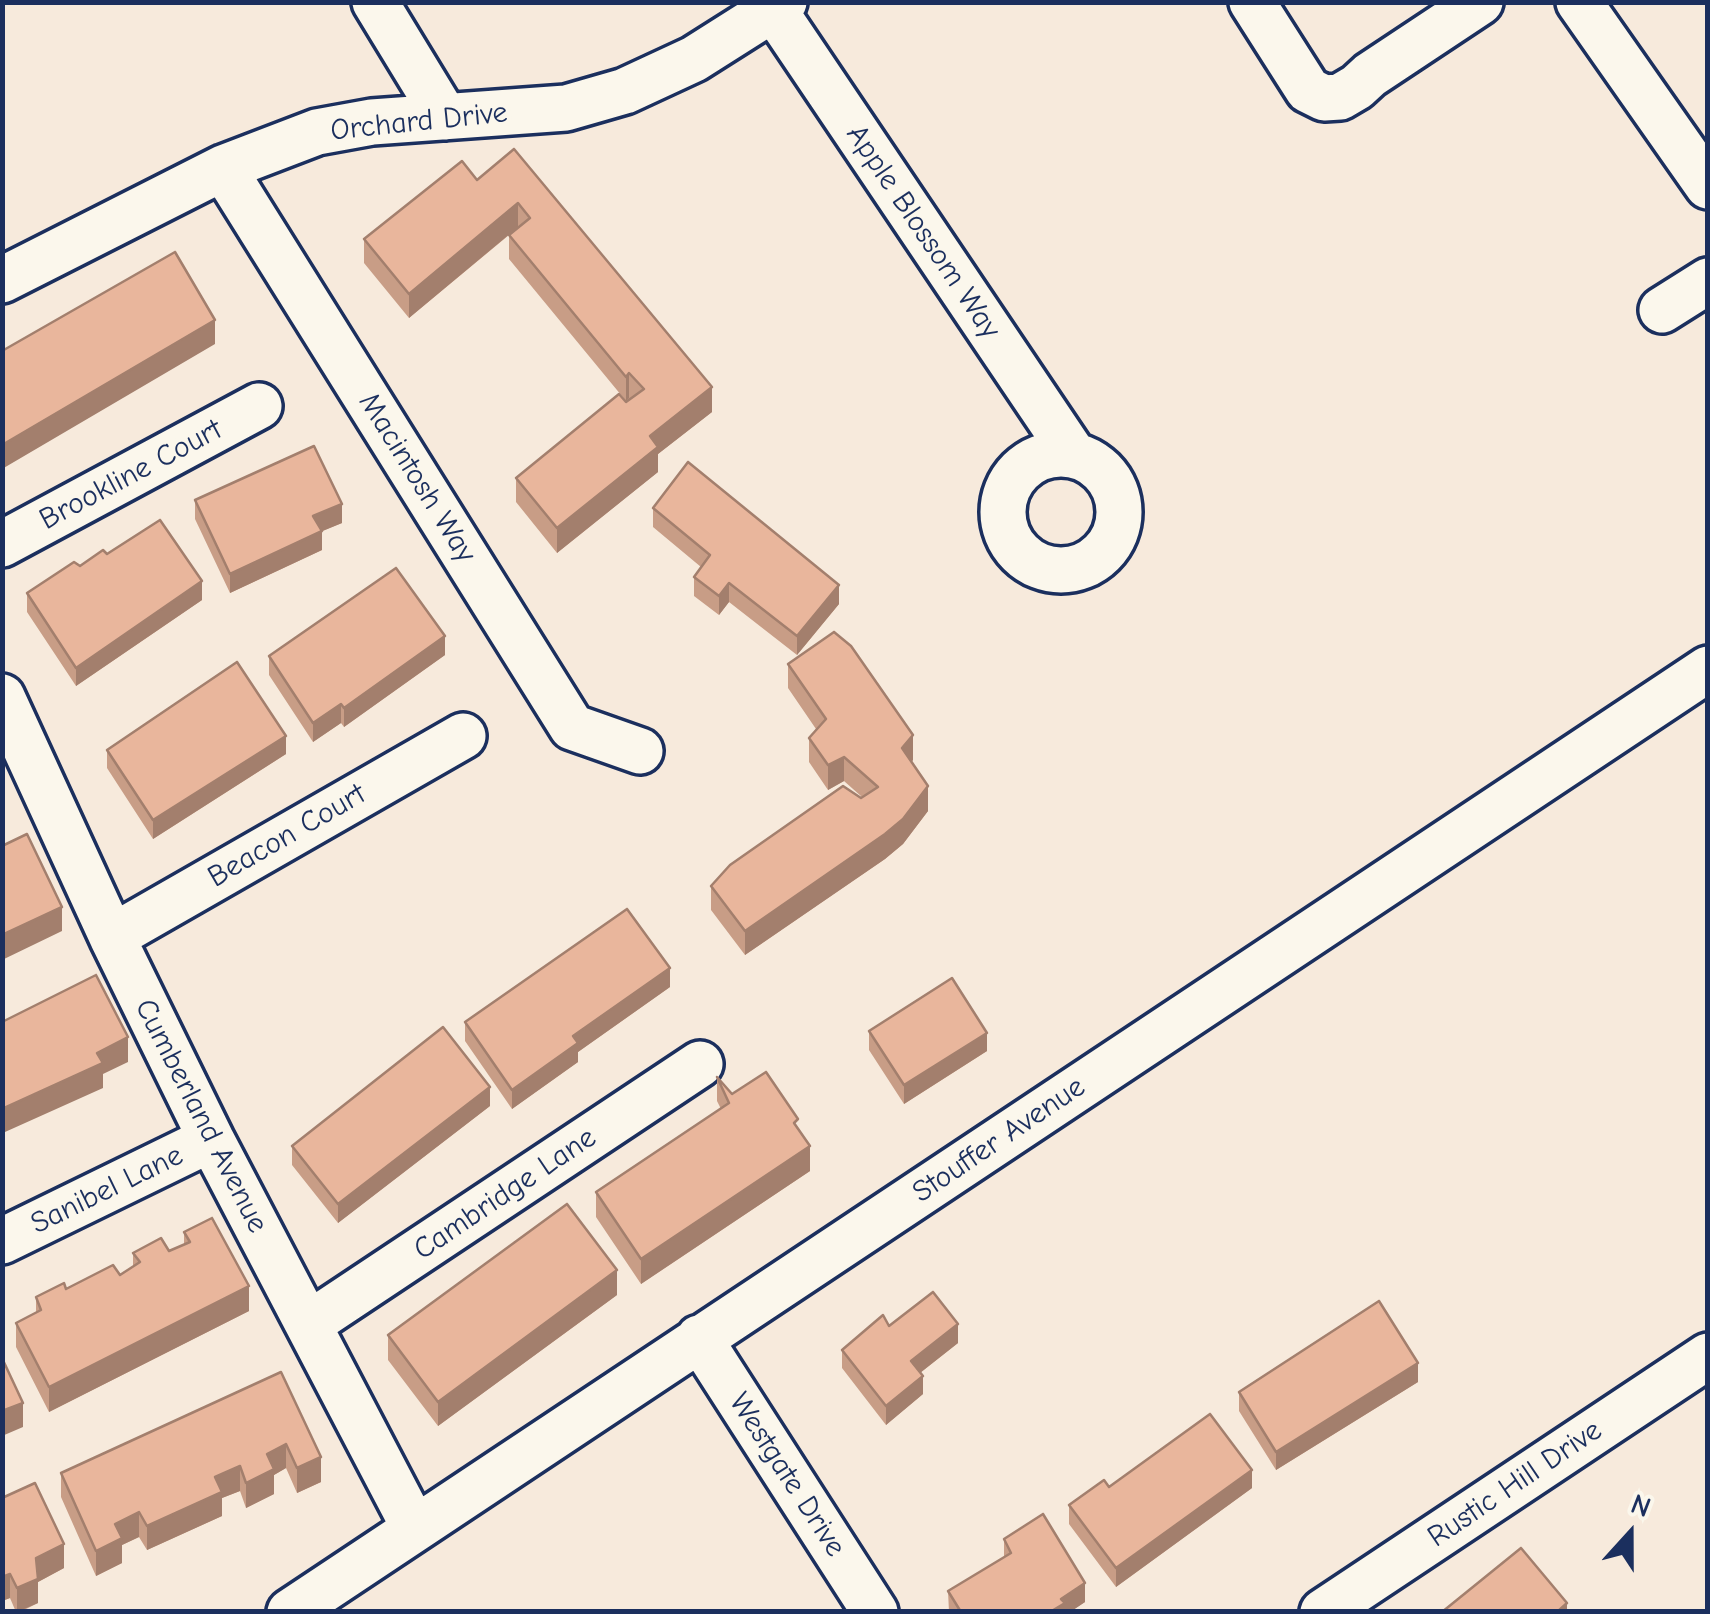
<!DOCTYPE html>
<html>
<head>
<meta charset="utf-8">
<style>
  body { margin:0 }
  #map { position:relative; width:1710px; height:1614px; overflow:hidden; background:#f7eadc; font-family:"Comic Neue",sans-serif }
  canvas { display:block }
  .frame { position:absolute; inset:0; border:5px solid #1b2f5e; pointer-events:none }
  .north { position:absolute; left:1580px; top:1484px; width:100px; height:100px; -webkit-text-stroke:8px #fbf7ec; paint-order:stroke; rotate:21deg; font-size:28px; font-weight:700; line-height:40px; text-align:center; color:#1b2f5e }
  .north::after { content:''; display:block; margin:auto; width:35px; height:45px; background:#1b2f5e; clip-path:polygon(50% 0,100% 100%,50% 72%,0 100%) }
</style>
</head>
<body>
<div id="map">
<canvas width="1710" height="1614"></canvas>
<div class="frame"></div>
<div class="north">N</div>
</div>
<script>
const context = document.querySelector('canvas').getContext('2d');
context.lineJoin = 'round';
const shape = rows => new Path2D(rows.map(r => 'M' + r).join(''));
function strokePath(path, color, width, dash) { context.strokeStyle = color; context.lineWidth = width; context.lineCap = dash ? 'butt' : 'round'; context.setLineDash(dash || []); context.stroke(path); }
function fill(path, color) { context.fillStyle = color; context.fill(path, 'evenodd'); }
function drawText(font, color, halo, rows, align = 'center') {
  context.font = font + ' "Comic Neue",sans-serif'; context.lineWidth = 10; context.setLineDash([]); context.textBaseline = 'middle'; context.strokeStyle = halo; context.fillStyle = color; for (const [text, x, y, turn = 0] of rows) {
    context.save(); context.translate(x, y); context.rotate((+turn || 0) * Math.PI / 180); context.textAlign = isNaN(turn) ? turn : align; if (halo) context.strokeText(text, 0, 0); context.fillText(text, 0, 0); context.restore();
  }
}
const minor = shape([
  [375,2,445,117],
  [1252,2,1308,90,1324,98,1340,97,1357,87,1370,75,1480,2],
  [1579,2,1708,186],
  [774,10,1073,454],
  [223,168,572,727,640,751],
  [2,280,223,168,317,132,372,122,566,108,625,91,694,59,784,2],
  [1662,310,1708,281],
  '1003 512a58 58 0 1 1 116 0a58 58 0 1 1-116 0Z',
  [2,544,259,406],
  [2,697,112,937,211,1139,414,1527],
  [112,937,463,736],
  [2,1241,211,1139],
  [309,1324,700,1064],
  [699,1338,875,1612],
  [290,1612,1708,669],
  [1323,1612,1708,1356]
]);
strokePath(minor, '#1b2f5e', 52);
strokePath(minor, '#fbf7ec', 45);
fill(shape([
  [514,149,712,412,658,454,658,472,557,553,516,502,516,478,630,399,626,401,509,259,509,235,409,318,364,263,364,239,477,180],
  [195,500,342,523,322,531,322,550,230,593,195,519],
  [653,508,839,604,797,655,729,602,719,615,694,596,694,577,701,567,653,527],
  [107,554,202,600,76,686,27,612,27,593],
  [445,655,344,727,341,723,313,742,269,675,269,656],
  [788,664,913,760,911,762,928,811,903,844,885,859,745,955,711,910,711,886,862,797,844,781,828,790,809,762,809,738,816,729,788,688],
  [107,750,286,754,153,839,107,768],
  [670,987,578,1052,578,1062,512,1109,465,1041,465,1022],
  [869,1031,987,1051,904,1104,869,1050],
  [717,1077,732,1094,798,1128,810,1171,641,1284,596,1217,596,1192,721,1109,717,1101],
  [490,1106,338,1223,292,1165,292,1146],
  [184,1232,249,1311,49,1412,16,1347,16,1323,36,1312,36,1297,120,1275,133,1266,133,1253,169,1251,184,1244],
  [617,1295,438,1426,388,1360,388,1335],
  [889,1326,958,1343,920,1373,923,1394,886,1425,842,1368,842,1350],
  [281,1372,321,1482,297,1493,286,1468,274,1475,274,1494,246,1508,240,1491,222,1498,222,1516,147,1550,139,1537,122,1545,122,1563,96,1576,61,1497,61,1473],
  [1418,1382,1276,1470,1239,1411,1239,1392],
  [1252,1488,1116,1587,1069,1524,1069,1505],
  [2,1498,64,1568,38,1582,38,1603,20,1612,16,1612,10,1598,2,1601],
  [1004,1539,1085,1602,1070,1612,949,1612,948,1591,1004,1557]
]), '#c89d86');
fill(shape([
  [518,203,518,227,409,318,409,294],
  [215,320,215,344,2,469,2,445],
  [629,373,629,398,626,401,626,377],
  [712,387,712,412,658,454,658,472,557,553,557,528,650,436],
  [342,504,342,523,313,535,313,516],
  [322,531,322,550,230,593,230,574],
  [202,581,202,600,76,686,76,668],
  [729,583,729,602,719,615,719,596],
  [839,585,839,604,797,655,797,636],
  [445,636,445,655,344,727,344,708],
  [341,704,341,723,313,742,313,723],
  [913,735,913,760,902,773,902,748],
  [286,736,286,754,153,839,153,820],
  [844,757,844,781,828,790,828,765],
  [928,786,928,811,903,844,885,859,745,955,745,931],
  [62,907,62,931,2,960,2,935],
  [670,968,670,987,578,1052,578,1062,512,1109,512,1090,573,1036],
  [987,1033,987,1051,904,1104,904,1085],
  [128,1037,128,1062,103,1074,103,1088,5,1132,5,1140,2,1141,2,1109,97,1053],
  [490,1087,490,1106,338,1223,338,1204],
  [810,1146,810,1171,641,1284,641,1259],
  [617,1270,617,1295,438,1426,438,1402],
  [249,1286,249,1311,49,1412,49,1387],
  [958,1324,958,1343,911,1380,911,1361],
  [1418,1363,1418,1382,1276,1470,1276,1452],
  [923,1376,923,1394,886,1425,886,1406],
  [23,1403,23,1427,2,1436,2,1411],
  [286,1444,286,1468,274,1475,274,1494,246,1508,246,1483,267,1454],
  [321,1457,321,1482,297,1493,297,1468],
  [240,1466,240,1491,222,1498,222,1516,147,1550,147,1526,215,1477],
  [1252,1470,1252,1488,1116,1587,1116,1568],
  [139,1512,139,1537,122,1545,122,1563,96,1576,96,1551,115,1524],
  [64,1544,64,1568,38,1582,38,1603,17,1612,17,1588,36,1558],
  [10,1574,10,1598,2,1601,2,1577],
  [1085,1583,1085,1602,1070,1612,1050,1612,1061,1599],
  [1567,1603,1567,1612,1557,1612]
]), '#a37f6d');
const building = shape([
  [514,149,712,387,650,436,658,447,557,528,516,478,619,394,626,402,644,389,629,373,626,377,509,235,530,218,518,203,409,294,364,239,462,161,477,180,514,149],
  [175,252,215,320,2,445,2,351,175,252],
  [314,446,342,504,313,516,322,531,230,574,195,500,314,446],
  [688,462,839,585,797,636,729,583,719,596,694,577,710,555,653,508,688,462],
  [160,520,202,581,76,668,27,593,74,562,80,566,103,550,107,554,160,520],
  [396,568,445,636,344,708,341,704,313,723,269,656,396,568],
  [834,632,851,646,913,735,902,748,928,786,903,819,885,834,745,931,711,886,730,865,843,786,861,798,878,787,844,757,828,765,809,738,826,719,788,664,834,632],
  [237,662,286,736,153,820,107,750,237,662],
  [27,834,62,907,2,935,2,846,27,834],
  [627,909,670,968,573,1036,578,1043,512,1090,465,1022,627,909],
  [96,975,128,1037,97,1053,103,1063,2,1109,2,1022,96,975],
  [952,978,987,1033,904,1085,869,1031,952,978],
  [443,1027,490,1087,338,1204,292,1146,443,1027],
  [766,1072,798,1119,794,1123,810,1146,641,1259,596,1192,729,1103,717,1077,732,1094,766,1072],
  [567,1204,617,1270,438,1402,388,1335,567,1204],
  [212,1218,249,1286,49,1387,16,1323,41,1310,36,1297,64,1283,66,1289,113,1265,120,1275,140,1262,133,1253,161,1238,169,1251,190,1242,184,1232,212,1218],
  [933,1292,958,1324,911,1361,923,1376,886,1406,842,1350,883,1315,889,1326,933,1292],
  [1379,1301,1418,1363,1276,1452,1239,1392,1379,1301],
  [2,1358,23,1403,2,1411,2,1358],
  [281,1372,321,1457,297,1468,286,1444,267,1454,274,1469,246,1483,240,1466,215,1477,222,1492,147,1526,139,1512,115,1524,122,1538,96,1551,61,1473,281,1372],
  [1210,1414,1252,1470,1116,1568,1069,1505,1104,1480,1109,1487,1210,1414],
  [35,1483,64,1544,36,1558,38,1579,17,1588,10,1574,2,1577,2,1498,35,1483],
  [1043,1514,1085,1583,1061,1599,1065,1603,1050,1612,961,1612,948,1591,1011,1553,1004,1539,1043,1514],
  [1521,1548,1567,1603,1557,1612,1442,1612,1521,1548]
]);
fill(building, '#e9b69c');
strokePath(building, '#a37f6d', 2.5);
drawText('30px', '#1b2f5e', '#fbf7ec', [
  ["Orchard Drive",419,122,-6],
  ["Apple Blossom Way",923,232,56],
  ["Brookline Court",131,475,-28],
  ["Macintosh Way",417,478,58],
  ["Beacon Court",287,836,-30],
  ["Cumberland Avenue",201,1116,63],
  ["Stouffer Avenue",999,1140,-34],
  ["Sanibel Lane",107,1190,-26],
  ["Cambridge Lane",505,1194,-34],
  ["Westgate Drive",787,1475,57],
  ["Rustic Hill Drive",1515,1484,-34]
]);
</script>
</body>
</html>
